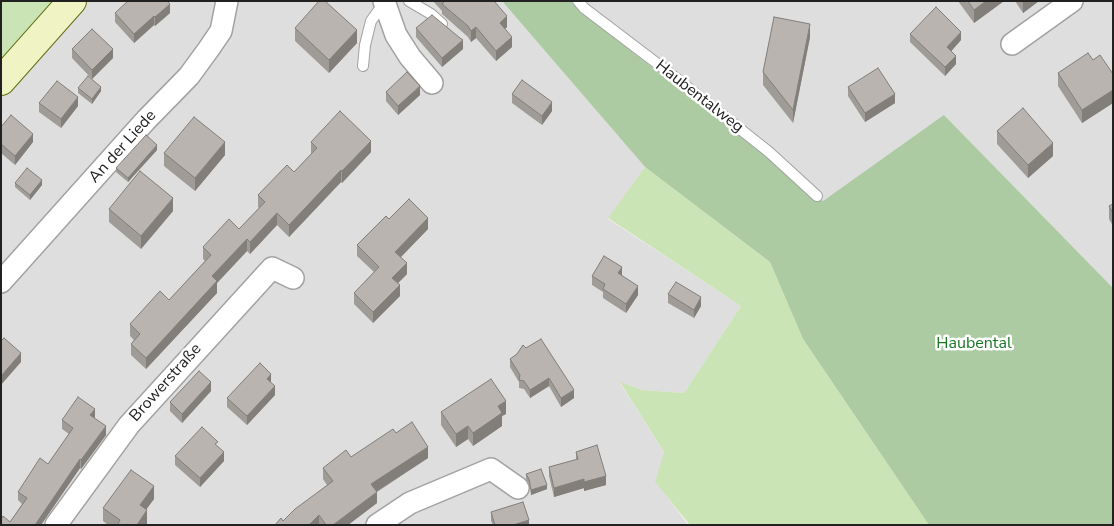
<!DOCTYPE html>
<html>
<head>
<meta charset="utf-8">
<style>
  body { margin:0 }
  #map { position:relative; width:1114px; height:526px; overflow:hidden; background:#f0eee9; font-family:"Nunito Sans",sans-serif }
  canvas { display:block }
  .frame { position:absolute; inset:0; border:2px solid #212121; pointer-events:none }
</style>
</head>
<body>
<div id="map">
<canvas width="1114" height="526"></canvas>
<div class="frame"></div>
</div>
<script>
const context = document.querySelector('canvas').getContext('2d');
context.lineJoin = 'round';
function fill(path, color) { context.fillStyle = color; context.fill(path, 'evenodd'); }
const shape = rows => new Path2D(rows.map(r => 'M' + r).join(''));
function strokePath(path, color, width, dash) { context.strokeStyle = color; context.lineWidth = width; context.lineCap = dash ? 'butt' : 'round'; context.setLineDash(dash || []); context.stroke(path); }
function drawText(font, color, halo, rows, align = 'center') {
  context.font = font + ' "Nunito Sans",sans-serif'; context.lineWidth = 5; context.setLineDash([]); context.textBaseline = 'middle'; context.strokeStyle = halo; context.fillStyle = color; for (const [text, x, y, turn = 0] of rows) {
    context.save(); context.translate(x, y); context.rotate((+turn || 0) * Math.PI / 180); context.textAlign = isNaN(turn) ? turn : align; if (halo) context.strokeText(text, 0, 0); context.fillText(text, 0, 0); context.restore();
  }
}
fill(shape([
  [60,1,502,1,645,167,608,219,741,306,684,393,643,390,620,383,664,452,656,482,688,525,1,525,1,65],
  [571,1,1113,1,1113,288,945,116,823,201,603,29]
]), '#dfdede');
fill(shape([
  [1,1,56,1,1,63],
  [645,167,770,262,803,339,929,525,690,525,655,482,664,452,620,382,642,390,684,393,741,306,608,218]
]), '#cbe4b5');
fill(shape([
  [502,1,571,1,603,29,823,201,944,115,1113,288,1113,525,929,525,803,339,770,262,645,167]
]), '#adcba2');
const service = shape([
  [409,1,431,14,442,24],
  [578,1,584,8,667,71,769,152,817,196],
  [363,66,365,45,371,21,384,3]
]);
const minor = shape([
  [384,1,396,35,410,57,432,83],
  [1012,44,1072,1],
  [1,282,146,120,189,76,208,50,221,31,227,1],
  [56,525,129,425,272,268,293,278],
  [377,525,410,503,491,469,518,488]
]);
const secondary = shape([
  [1,81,72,1]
]);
strokePath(service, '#a2a2a2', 12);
strokePath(minor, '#a2a2a2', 24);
strokePath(secondary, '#626e12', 30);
strokePath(service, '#fff', 10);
strokePath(minor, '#fff', 21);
strokePath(secondary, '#f0f3c4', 28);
fill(shape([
  [433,1,494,1,507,27,505,29,512,47,496,61,476,38,471,42,468,37,442,14,442,11],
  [958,1,1004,1,974,23],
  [1015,1,1039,1,1023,13],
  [115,13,170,13,155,26,154,25,134,43,115,22],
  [295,28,357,43,329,73,295,41],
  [416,28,460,38,463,49,442,67,416,37],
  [910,34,961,40,951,51,956,64,945,76,910,42],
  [810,37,793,123,763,85,763,72],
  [72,49,113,58,92,79,72,58],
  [1093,60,1113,74,1113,103,1082,123,1058,86,1058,73],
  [848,87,895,103,865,122,848,96],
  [78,88,101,91,92,104,78,93],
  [386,92,420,95,398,115,386,101],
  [512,94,552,111,542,125,512,103],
  [39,103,78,106,61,128,39,112],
  [1,127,33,142,15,165,1,153],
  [997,131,1053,156,1028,178,997,144],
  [311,142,371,152,342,183,341,182,289,237,277,225,250,254,247,251,217,283,217,293,146,369,131,355,131,344,134,340,130,336,130,324,169,300,205,261,203,259,203,247,239,229,259,208,258,207,258,195,294,172,311,154],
  [157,150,128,182,116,172,116,168],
  [164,153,225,155,195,191,164,166],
  [15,183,42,185,30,200,15,187],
  [1112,188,1113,188,1113,203,1112,201],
  [1113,204,1113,226,1109,219,1109,206],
  [109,209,173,211,141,249,109,222],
  [389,219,428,229,401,257,407,274,398,283,400,296,373,323,354,304,354,293,374,272,357,256,357,245],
  [592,276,622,276,638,295,626,313,603,298,603,292,592,285],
  [668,294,701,306,694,318,668,303],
  [523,345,574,398,561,407,549,386,530,398,524,389,519,388,519,382,510,367,510,359,517,354],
  [271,383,275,395,247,425,227,407,227,398],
  [211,391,182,423,170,411,170,402],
  [441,412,506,414,502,416,502,426,473,446,468,439,456,447,441,425],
  [95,417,94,418,106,435,81,469,80,468,41,525,1,525,10,522,22,504,18,500,18,492,48,464,69,434,62,429,62,420],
  [396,433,428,458,377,492,377,503,348,525,275,525,283,521,327,485,323,479,323,468,351,457],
  [218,447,224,461,200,487,175,465,175,456],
  [576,452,606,485,584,491,584,488,554,497,549,476,549,467,576,460],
  [526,474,547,489,531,495,529,483,526,479],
  [154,499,146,509,147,523,146,525,108,525,103,521,103,508],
  [491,512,529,525,493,525,491,521]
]), '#9f9b96');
fill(shape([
  [986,1,1004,1,974,23,974,10],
  [1023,1,1039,1,1023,13],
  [170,4,170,13,155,26,155,17],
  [154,16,154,25,134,43,134,34],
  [507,16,507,27,500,33,500,23],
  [810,24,810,37,793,123,793,110],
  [476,27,476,38,471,42,471,31],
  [357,30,357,43,329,73,329,60],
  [961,32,961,40,947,56,947,47],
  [512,37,512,47,496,61,496,51],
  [463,40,463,49,442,67,442,58],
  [113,49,113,58,92,79,92,70],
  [956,56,956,64,945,76,945,67],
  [420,86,420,95,398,115,398,106],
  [101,87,101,91,92,104,92,99],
  [1113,90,1113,103,1082,123,1082,110],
  [895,94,895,103,865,122,865,113],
  [78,97,78,106,61,128,61,119],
  [552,102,552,111,542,125,542,116],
  [33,134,33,142,15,165,15,156],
  [371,141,371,152,342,183,342,171],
  [225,142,225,155,195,191,195,178],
  [1053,143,1053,156,1028,178,1028,165],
  [157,145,157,150,128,182,128,178],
  [341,170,341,182,289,237,289,225],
  [42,180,42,185,30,200,30,195],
  [173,198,173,211,141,249,141,236],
  [277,213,277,225,250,254,250,242],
  [428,218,428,229,395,263,395,252],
  [247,239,247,251,217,283,217,293,146,369,146,358,212,276],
  [407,263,407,274,392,289,392,278],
  [622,267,622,276,618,273],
  [400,285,400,296,373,323,373,312],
  [638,286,638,295,626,313,626,304],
  [701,297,701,306,694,318,694,310],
  [21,353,21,362,1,385,1,376],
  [271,374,271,383,267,379],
  [549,378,549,386,530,398,530,390],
  [211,382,211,391,182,423,182,414],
  [275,386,275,395,247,425,247,416],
  [574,390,574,398,561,407,561,398],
  [506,401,506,414,502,416,502,426,473,446,473,433,498,406],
  [95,409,95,417,90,424,90,415],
  [106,426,106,435,81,469,81,460],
  [468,426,468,439,456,447,456,434],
  [428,447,428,458,371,495,371,484],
  [224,452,224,461,200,487,200,478],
  [80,459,80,468,41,525,35,525],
  [606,476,606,485,584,491,584,482],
  [584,479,584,488,554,497,554,488],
  [547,485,547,489,531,495,531,490],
  [154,486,154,499,140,518,140,505],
  [377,492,377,503,348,525,333,525],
  [147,510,147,523,146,525,137,525],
  [319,515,319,525,309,525],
  [529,520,529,525,513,525]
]), '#827e7a');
const building = shape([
  [128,1,167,1,170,4,155,17,154,16,134,34,115,13,128,1],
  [319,1,325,1,357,30,329,60,295,28,319,1],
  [443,1,494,1,507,16,500,23,512,37,496,51,476,27,471,31,468,26,442,4,444,2,443,1],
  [968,1,986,1,974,10,968,1],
  [936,7,961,32,947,47,956,56,945,67,910,34,936,7],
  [432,15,460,38,463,40,442,58,416,28,432,15],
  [774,17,810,24,793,110,763,72,774,17],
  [92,29,113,49,92,70,72,49,92,29],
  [1088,53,1093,60,1100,55,1113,74,1113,90,1082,110,1058,73,1088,53],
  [878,68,895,94,865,113,848,87,878,68],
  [407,72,420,86,398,106,386,92,407,72],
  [88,76,101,87,92,99,78,88,88,76],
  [522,80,552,102,542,116,512,94,522,80],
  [57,81,78,97,61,119,39,103,57,81],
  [1023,108,1053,143,1028,165,997,131,1023,108],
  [340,111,371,141,342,171,341,170,289,225,277,213,250,242,247,239,212,276,217,281,146,358,131,344,140,334,130,324,160,291,169,300,211,255,203,247,229,219,239,229,265,202,258,195,287,165,294,172,317,148,311,142,340,111],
  [11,115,33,134,15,156,1,144,1,127,11,115],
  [194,117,225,142,195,178,164,153,194,117],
  [146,135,157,145,128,178,116,168,146,135],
  [27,168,42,180,30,195,15,183,27,168],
  [140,171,173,198,141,236,109,209,140,171],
  [409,199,428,218,395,252,407,263,392,278,400,285,373,312,354,293,379,267,357,245,386,216,389,219,409,199],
  [1113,204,1113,213,1109,206,1113,204],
  [604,256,622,267,618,273,638,286,626,304,603,289,605,284,592,276,604,256],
  [676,282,701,297,694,310,668,294,676,282],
  [4,338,21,353,1,376,1,341,4,338],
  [541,339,574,390,561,398,549,378,530,390,524,381,519,380,520,375,510,359,517,354,523,345,526,348,541,339],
  [260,363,271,374,267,379,275,386,247,416,227,398,260,363],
  [199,371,211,382,182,414,170,402,199,371],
  [491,379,506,401,498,406,502,413,473,433,468,426,456,434,441,412,491,379],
  [78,397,95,409,90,415,106,426,81,460,80,459,35,525,1,525,1,519,3,516,10,522,27,498,18,492,40,458,48,464,73,428,62,420,78,397],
  [412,422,428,447,371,484,377,492,333,525,326,525,319,515,309,525,275,525,281,518,283,521,295,509,333,481,323,468,346,450,351,457,393,429,396,433,412,422],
  [202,427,218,442,215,444,224,452,200,478,175,456,202,427],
  [597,445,606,476,584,482,584,479,554,488,549,467,578,459,576,452,597,445],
  [541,469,547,485,531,490,529,479,526,474,541,469],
  [131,470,154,486,140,505,147,510,137,525,119,525,118,524,120,520,103,508,131,470],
  [523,502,529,520,513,525,495,525,491,512,523,502]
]);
fill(building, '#b9b4af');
strokePath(building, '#827e7a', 1);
drawText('16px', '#212121', '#fff', [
  ["Haubentalweg",699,97,38],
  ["An der Liede",123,147,-48],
  ["Browerstraße",166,383,-48]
]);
drawText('16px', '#197523', '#fff', [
  ["Haubental",974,344]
]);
</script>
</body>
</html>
